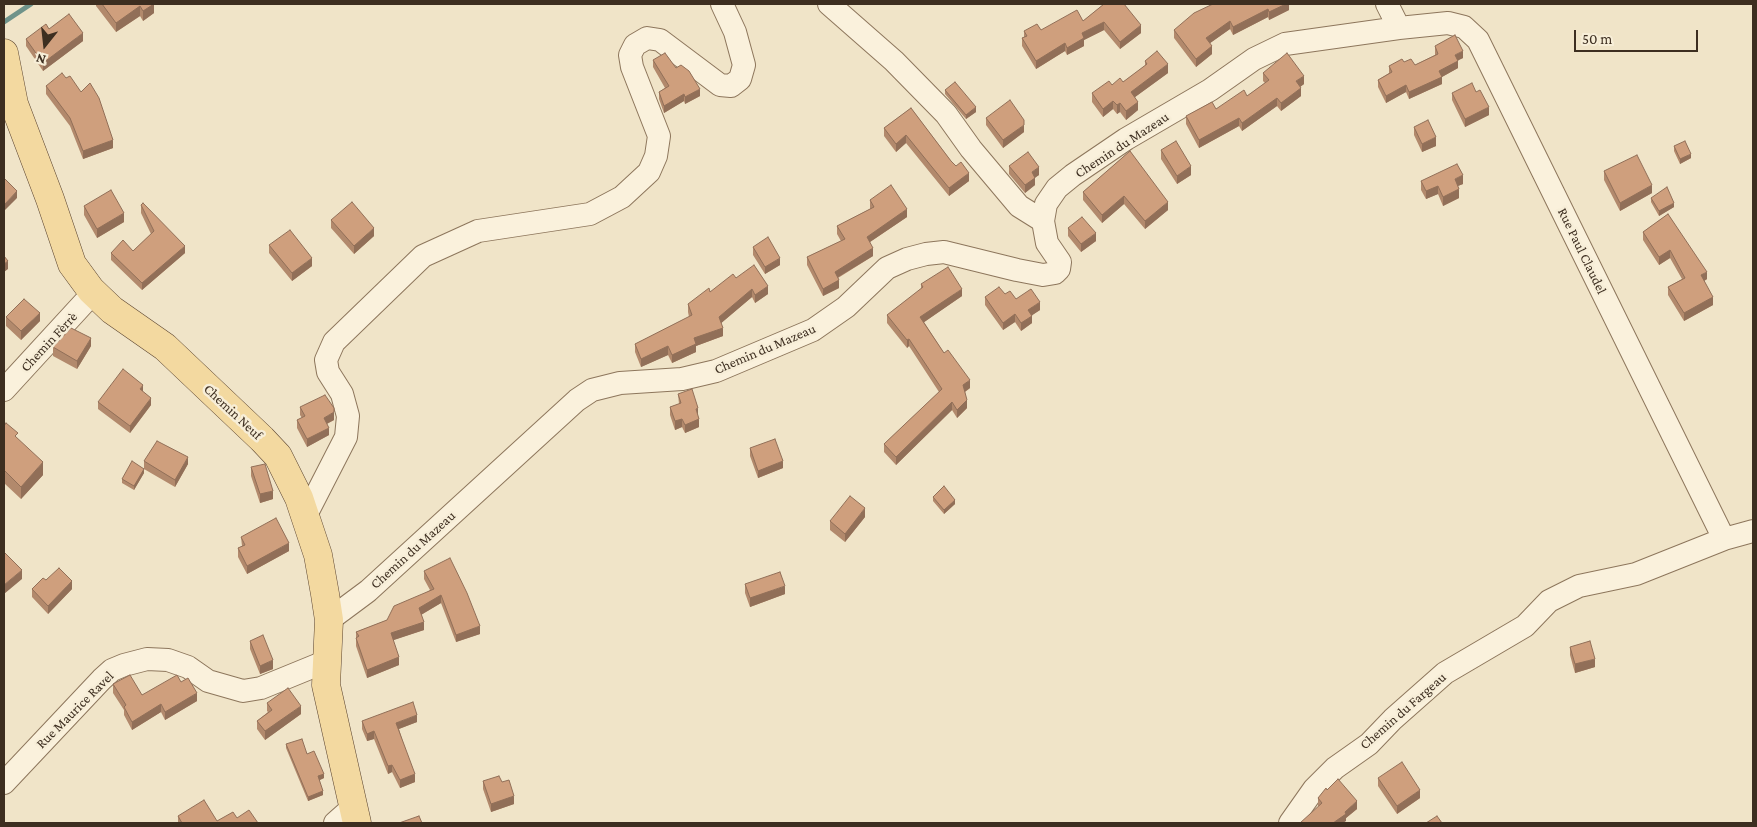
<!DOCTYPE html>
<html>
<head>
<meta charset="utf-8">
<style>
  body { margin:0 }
  #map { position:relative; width:1757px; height:827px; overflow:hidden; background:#f0e4c8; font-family:"Crimson Pro",serif }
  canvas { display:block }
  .frame { position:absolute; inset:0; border:5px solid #3d2e20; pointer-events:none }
  .north { position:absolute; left:20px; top:20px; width:50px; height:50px; -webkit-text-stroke:4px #f7eed8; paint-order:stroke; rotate:196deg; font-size:14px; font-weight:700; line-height:20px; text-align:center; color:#3d2e20 }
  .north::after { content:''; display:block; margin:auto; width:18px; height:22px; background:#3d2e20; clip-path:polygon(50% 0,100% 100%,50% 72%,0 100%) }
  .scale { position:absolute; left:1574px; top:30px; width:124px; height:22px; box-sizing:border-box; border:2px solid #3d2e20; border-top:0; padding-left:6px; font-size:15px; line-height:18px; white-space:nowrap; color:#3d2e20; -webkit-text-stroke:4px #f7eed8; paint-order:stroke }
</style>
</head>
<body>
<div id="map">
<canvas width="1757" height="827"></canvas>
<div class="frame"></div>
<div class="north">N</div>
<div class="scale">50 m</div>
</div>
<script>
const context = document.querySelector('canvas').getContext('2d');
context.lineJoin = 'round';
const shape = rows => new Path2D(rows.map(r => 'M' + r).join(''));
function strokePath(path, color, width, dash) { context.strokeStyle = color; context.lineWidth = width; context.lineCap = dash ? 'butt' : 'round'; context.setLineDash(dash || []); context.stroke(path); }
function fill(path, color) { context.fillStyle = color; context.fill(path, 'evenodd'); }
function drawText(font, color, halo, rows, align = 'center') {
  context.font = font + ' "Crimson Pro",serif'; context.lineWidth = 5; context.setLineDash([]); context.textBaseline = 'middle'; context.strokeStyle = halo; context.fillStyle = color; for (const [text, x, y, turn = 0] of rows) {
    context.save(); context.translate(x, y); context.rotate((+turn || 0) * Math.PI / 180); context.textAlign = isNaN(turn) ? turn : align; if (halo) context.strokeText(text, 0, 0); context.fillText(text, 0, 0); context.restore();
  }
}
strokePath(shape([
  [4,22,31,4]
]), '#6f938a', 5);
const minor = shape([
  [829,4,894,61,946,114,971,149,1019,206,1043,221],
  [1399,28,1448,23,1464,27,1478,40,1724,539],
  [4,390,93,293],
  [306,515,346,437,348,416,342,394,328,372,326,360,334,342,423,256,478,231,590,214,622,197,649,172,656,156,659,136,632,67,630,55,635,45,647,38,660,40,720,85,731,86,740,79,744,65,735,32,722,4],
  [329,620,368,591,577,400,592,390,620,383,682,379,716,371,813,330,846,307,887,268,907,259,926,254,944,252,1017,270,1043,275,1055,273,1059,269,1060,262,1047,243,1043,221,1046,204,1057,188,1073,175,1126,139,1210,90,1254,59,1285,44,1399,28,1387,4],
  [4,783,102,679,112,670,124,665,147,659,168,660,188,667,208,681,243,691,261,688,327,661],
  [335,823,353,807],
  [1290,823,1314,789,1335,768,1369,744,1393,719,1445,673,1525,626,1549,601,1579,586,1636,574,1724,539,1753,531]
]);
const major = shape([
  [4,53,14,104,50,199,72,264,91,290,112,310,165,347,262,439,278,456,299,498,318,555,325,594,329,620,326,685,357,823]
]);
strokePath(minor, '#8d765c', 24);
strokePath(major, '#5b4430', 29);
strokePath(minor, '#faf1dc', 22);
strokePath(major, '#f3d9a0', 28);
fill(shape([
  [96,4,154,4,154,13,143,21,140,16,116,32,96,6],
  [1104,4,1141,33,1120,49,1104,30,1084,40,1084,46,1067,55,1065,51,1036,69,1022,46,1022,38,1024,37,1024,31,1041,30,1083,21],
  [1289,4,1289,10,1269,20,1268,17,1233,35,1230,29,1210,43,1212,54,1196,67,1174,38,1174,30],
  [49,29,83,41,43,71,26,46,26,39],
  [1435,46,1463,58,1458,60,1458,68,1442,77,1442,84,1409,99,1406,92,1386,103,1378,87,1378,80,1389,73,1389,66,1404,62,1415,65,1435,55],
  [653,60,676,68,700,96,685,104,684,101,664,113,659,99,659,92,665,88,653,67],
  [1145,61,1168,73,1135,97,1138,110,1126,120,1120,112,1117,114,1113,109,1103,117,1092,102,1092,93,1123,82,1145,66],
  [1263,73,1304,84,1300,87,1301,96,1281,111,1277,106,1242,131,1239,126,1199,148,1186,124,1186,116,1216,109,1247,96,1265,83,1263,81],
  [66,78,113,148,83,159,70,126,46,94,46,86],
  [945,90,976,112,966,119,945,94],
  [1476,92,1489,115,1465,127,1452,100,1452,93],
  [911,108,951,161,969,181,949,196,906,143,896,152,884,136,884,128],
  [986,118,1024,132,1003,148,986,125],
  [1414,127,1436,146,1422,152,1414,135],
  [1674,146,1691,158,1680,164,1674,151],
  [1161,150,1191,175,1177,184,1161,159],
  [1130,151,1168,210,1145,229,1124,204,1102,223,1083,200,1083,192],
  [1009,166,1039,175,1035,177,1035,185,1025,193,1009,174],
  [1604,171,1652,193,1620,211,1604,180],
  [1421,181,1463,184,1458,186,1459,198,1443,206,1438,194,1426,199,1421,190],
  [1651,198,1674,207,1659,216,1651,202],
  [870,200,907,217,870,242,873,256,838,278,839,288,823,296,807,265,807,257,841,241,837,234,837,226,870,209],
  [141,205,185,253,142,290,111,260,111,253,133,251,151,234,141,213],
  [84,206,124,222,97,238,84,215],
  [1668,214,1707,279,1704,281,1713,305,1684,321,1668,295,1668,287,1682,279,1670,258,1659,265,1643,240,1643,232],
  [331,220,374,236,354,254,331,228],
  [1068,228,1096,241,1081,252,1068,236],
  [269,245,312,266,292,281,269,253],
  [753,247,780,265,765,274,753,255],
  [736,278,768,294,755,303,752,297,721,323,723,336,696,346,696,352,672,363,668,355,641,367,635,352,635,344,689,317,688,312,688,304,710,292],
  [921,284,962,296,924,322,944,353,970,388,965,392,967,408,957,418,952,410,896,465,884,452,884,444,939,392,909,346,907,348,887,323,887,315,921,289],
  [1005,294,1040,310,1032,315,1032,323,1021,331,1015,322,1003,330,985,305,985,297],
  [6,317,40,321,21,340,6,326],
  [91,346,77,369,53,356,53,347],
  [143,392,151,405,130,433,98,409,98,402],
  [678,394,698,417,699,427,685,433,682,427,675,430,670,415,670,407,679,404],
  [300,407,334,420,327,424,329,435,307,447,297,428,297,420,302,418,300,415],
  [4,426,18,439,43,475,21,499,4,483],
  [750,448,783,468,758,478,750,456],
  [144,461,188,464,175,487,144,469,144,473,134,490,122,483,122,479,144,468],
  [251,467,273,499,260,503,251,476],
  [933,497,955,504,944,514,933,501],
  [865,517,845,542,830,530,830,521],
  [241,537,289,551,247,574,238,557,238,548,242,546],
  [424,571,480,634,456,642,441,603,421,615,424,630,393,640,399,665,367,678,356,646,356,632,387,620,430,590,424,579],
  [46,580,72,589,48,614,32,597,32,589],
  [745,584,785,594,750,607,745,593],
  [250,641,273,669,260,674,250,649],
  [1570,647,1595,667,1575,673,1570,655],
  [181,682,197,701,165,720,161,712,132,730,124,715,124,710,113,693,113,684,142,695],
  [267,703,301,714,265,740,257,729,257,721,268,712,267,711],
  [362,721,417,722,399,729,415,782,400,788,392,772,388,774,374,739,367,741,362,729],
  [286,744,307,754,324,778,319,780,323,795,308,801,286,748],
  [1378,778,1420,798,1397,814,1378,786],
  [483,781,502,782,514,804,491,812,483,789],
  [1327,790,1357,809,1346,818,1346,821,1318,806,1318,798],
  [178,816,217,821,237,818,258,823,178,823]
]), '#b2896c');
fill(shape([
  [154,4,154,13,143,21,143,11],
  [1286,4,1289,4,1289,10,1269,20,1269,12],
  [140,6,140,16,116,32,116,23],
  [1268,9,1268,17,1233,35,1233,27],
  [1230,21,1230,29,1206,46,1206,38],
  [1104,22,1104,30,1084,40,1084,46,1067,55,1067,48,1082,33],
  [1141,25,1141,33,1120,49,1120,42],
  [83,33,83,41,43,71,43,63],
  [1065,43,1065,51,1036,69,1036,61],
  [1212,46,1212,54,1196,67,1196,59],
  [1463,51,1463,58,1455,62,1455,55],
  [1458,61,1458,68,1440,78,1442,77,1442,84,1409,99,1409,92,1439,71],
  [1168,64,1168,73,1131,100,1131,92],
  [1304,76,1304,84,1296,90,1296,81],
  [1406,85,1406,92,1386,103,1386,96],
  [1301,88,1301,96,1281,111,1281,103],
  [700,89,700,96,685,104,685,97],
  [684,94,684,101,664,113,664,106],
  [1277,98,1277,106,1242,131,1242,123],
  [1113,101,1113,109,1103,117,1103,109],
  [1138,102,1138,110,1126,120,1126,111],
  [1120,103,1120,112,1117,114,1117,105],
  [976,107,976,112,966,119,966,115],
  [1489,107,1489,115,1465,127,1465,119],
  [1239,118,1239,126,1199,148,1199,140],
  [1024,125,1024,132,1003,148,1003,140],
  [906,135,906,143,896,152,896,144],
  [1436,137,1436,146,1422,152,1422,144],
  [113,140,113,148,83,159,83,151],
  [1691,154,1691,158,1680,164,1680,159],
  [1191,166,1191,175,1177,184,1177,176],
  [1039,167,1039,175,1032,180,1032,172],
  [969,173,969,181,949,196,949,188],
  [1463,175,1463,184,1455,187,1455,179],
  [1035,178,1035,185,1025,193,1025,185],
  [1652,185,1652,193,1620,211,1620,203],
  [1438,186,1438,194,1426,199,1426,191],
  [1459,189,1459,198,1443,206,1443,197],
  [17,191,17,198,5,210,5,204],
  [1124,196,1124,204,1102,223,1102,215],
  [1168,202,1168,210,1145,229,1145,221],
  [1674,203,1674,207,1659,216,1659,211],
  [907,209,907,217,867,244,867,237],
  [124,213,124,222,97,238,97,229],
  [374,228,374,236,354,254,354,246],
  [1096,233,1096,241,1081,252,1081,244],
  [185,246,185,253,142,290,142,283],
  [873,248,873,256,835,279,835,272],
  [1670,250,1670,258,1659,265,1659,257],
  [312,258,312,266,292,281,292,273],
  [780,258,780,265,765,274,765,267],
  [8,261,8,269,4,272,4,264],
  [1707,272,1707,279,1701,283,1701,275],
  [839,280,839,288,823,296,823,289],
  [768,286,768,294,755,303,755,295],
  [752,289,752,297,719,325,719,317],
  [962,289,962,296,920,325,920,317],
  [1713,297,1713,305,1684,321,1684,313],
  [1040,302,1040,310,1028,318,1028,310],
  [40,313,40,321,21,340,21,331],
  [1015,314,1015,322,1003,330,1003,323],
  [1032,316,1032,323,1021,331,1021,323],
  [723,328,723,336,696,346,696,352,672,363,672,355,694,338],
  [91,338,91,346,77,369,77,361],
  [909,339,909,346,907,348,907,340],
  [668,346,668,355,641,367,641,359],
  [970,380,970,388,963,393,963,385],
  [143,385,143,392,140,389],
  [151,398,151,405,130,433,130,426],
  [967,400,967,408,957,418,957,410],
  [952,402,952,410,896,465,896,457],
  [698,408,698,417,696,409],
  [334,412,334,420,324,425,324,418],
  [682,419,682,427,675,430,675,421],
  [699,419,699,427,685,433,685,425],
  [329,428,329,435,307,447,307,439],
  [188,457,188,464,175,487,175,480],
  [783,461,783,468,758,478,758,471],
  [43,462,43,475,21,499,21,487],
  [144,469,144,473,134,490,134,486],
  [273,491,273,499,260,503,260,494],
  [955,500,955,504,944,514,944,510],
  [865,508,865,517,845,542,845,534],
  [289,543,289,551,247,574,247,566],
  [22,570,22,579,4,594,4,585],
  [72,581,72,589,48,614,48,606],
  [785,586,785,594,750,607,750,598],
  [441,595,441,603,419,616,419,608],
  [424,622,424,630,391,641,391,633],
  [480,626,480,634,456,642,456,635],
  [399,657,399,665,367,678,367,670],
  [1595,659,1595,667,1575,673,1575,664],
  [273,660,273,669,260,674,260,666],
  [197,693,197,701,165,720,165,712],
  [161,704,161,712,132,730,132,722],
  [301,706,301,714,265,740,265,731],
  [417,715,417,722,396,730,396,723],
  [374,731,374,739,367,741,367,734],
  [392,765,392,772,388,774,388,766],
  [324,774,324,778,318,781,318,776],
  [415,774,415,782,400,788,400,780],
  [1420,790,1420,798,1397,814,1397,806],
  [323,791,323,795,308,801,308,797],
  [514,796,514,804,491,812,491,804],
  [1357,801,1357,809,1346,818,1346,821,1343,823,1333,823]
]), '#916f58');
const building = shape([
  [102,4,154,4,143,11,140,6,116,23,102,4],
  [1104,4,1124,4,1141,25,1120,42,1104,22,1082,33,1084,38,1067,48,1065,43,1036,61,1022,38,1027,36,1024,31,1037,24,1041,30,1077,10,1083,21,1104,4],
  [1213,4,1286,4,1269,12,1268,9,1233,27,1230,21,1206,38,1212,46,1196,59,1174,30,1194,13,1213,4],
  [69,14,83,33,43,63,26,39,46,24,49,29,69,14],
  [1455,35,1463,51,1455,55,1458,61,1439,71,1442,77,1409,92,1406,85,1386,96,1378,80,1392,72,1389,66,1402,59,1404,62,1411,59,1415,65,1438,54,1435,46,1455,35],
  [1157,51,1168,64,1131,92,1138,102,1126,111,1120,103,1117,105,1113,101,1103,109,1092,93,1109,81,1112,85,1120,78,1123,82,1147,64,1145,61,1157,51],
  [665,53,676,68,681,65,689,71,700,89,685,97,684,94,664,106,659,92,669,86,653,60,665,53],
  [1287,53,1304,76,1296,81,1301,88,1281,103,1277,98,1242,123,1239,118,1199,140,1186,116,1212,102,1216,109,1244,90,1247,96,1269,80,1263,73,1287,53],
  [62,73,66,78,70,76,81,92,90,83,99,98,113,140,83,151,70,118,46,86,62,73],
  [955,82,976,107,966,115,945,90,955,82],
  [1472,83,1476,92,1480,90,1489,107,1465,119,1452,93,1472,83],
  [1010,100,1024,120,1024,125,1003,140,986,118,1010,100],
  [911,108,951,161,956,166,961,162,969,173,949,188,906,135,896,144,884,128,911,108],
  [1428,120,1436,137,1422,144,1414,127,1428,120],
  [1176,141,1191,166,1177,176,1161,150,1176,141],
  [1685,141,1691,154,1680,159,1674,146,1685,141],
  [1130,151,1168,202,1145,221,1124,196,1102,215,1083,192,1130,151],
  [1028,152,1039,167,1032,172,1035,178,1025,185,1009,166,1028,152],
  [1637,155,1652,185,1620,203,1604,171,1637,155],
  [1457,164,1463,175,1455,179,1459,189,1443,197,1438,186,1426,191,1421,181,1457,164],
  [4,178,17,191,5,204,4,203,4,178],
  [891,185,907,209,867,237,873,248,835,272,839,280,823,289,807,257,845,239,837,226,874,207,870,200,891,185],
  [1667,187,1674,203,1659,211,1651,198,1667,187],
  [111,190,124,213,97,229,84,206,111,190],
  [352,202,374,228,354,246,331,220,352,202],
  [143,203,185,246,142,283,111,253,123,240,133,251,154,231,141,205,143,203],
  [1668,214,1707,272,1701,275,1713,297,1684,313,1668,287,1685,278,1670,250,1659,257,1643,232,1668,214],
  [1082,217,1096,233,1081,244,1068,228,1082,217],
  [290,230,312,258,292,273,269,245,290,230],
  [768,237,780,258,765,267,753,247,768,237],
  [4,256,8,261,4,264,4,256],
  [754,265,768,286,755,295,752,289,719,317,723,328,694,338,696,344,672,355,668,346,641,359,635,344,692,315,688,304,709,288,710,292,733,274,736,278,754,265],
  [948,267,962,289,920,317,944,353,948,350,970,380,963,385,967,400,957,410,952,402,896,457,884,444,942,389,909,339,907,340,887,315,923,287,921,284,948,267],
  [999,287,1005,294,1010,291,1016,299,1031,289,1040,302,1028,310,1032,316,1021,323,1015,314,1003,323,985,297,999,287],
  [24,299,40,313,21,331,6,317,24,299],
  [71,328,91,338,77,361,53,347,71,328],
  [123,369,143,385,140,389,151,398,130,426,98,402,123,369],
  [692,389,698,408,696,409,699,419,685,425,682,419,675,421,670,407,681,403,678,394,692,389],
  [325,395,334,408,334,412,324,418,329,428,307,439,297,420,305,416,300,407,325,395],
  [6,423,18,433,15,436,43,462,21,487,4,470,4,426,6,423],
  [775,439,783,461,758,471,750,448,775,439],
  [157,441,188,457,175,480,144,461,157,441],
  [132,461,144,469,134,486,122,479,132,461],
  [265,464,273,491,260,494,251,467,265,464],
  [944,486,955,500,944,510,933,497,944,486],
  [850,496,865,508,845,534,830,521,850,496],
  [276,518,289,543,247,566,238,548,245,545,241,537,276,518],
  [4,552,22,570,4,585,4,552],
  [450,558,467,593,480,626,456,635,441,595,419,608,424,622,391,633,399,657,367,670,356,638,359,636,356,632,387,620,394,606,434,589,424,571,450,558],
  [59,568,72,581,48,606,32,589,43,578,46,580,59,568],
  [780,572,785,586,750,598,745,584,780,572],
  [263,635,273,660,260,666,250,641,263,635],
  [1590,641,1595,659,1575,664,1570,647,1590,641],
  [130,675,142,695,177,675,181,682,188,678,197,693,165,712,161,704,132,722,124,707,126,705,113,684,130,675],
  [288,688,301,706,265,731,257,721,272,710,267,703,288,688],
  [413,702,417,715,396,723,415,774,400,780,392,765,388,766,374,731,367,734,362,721,413,702],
  [302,739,307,754,314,751,324,774,318,776,323,791,308,797,286,744,302,739],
  [1402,762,1420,790,1397,806,1378,778,1402,762],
  [499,776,502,782,509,780,514,796,491,804,483,781,499,776],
  [1338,779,1357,801,1345,812,1346,814,1333,823,1300,823,1322,803,1318,798,1326,788,1327,790,1338,779],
  [204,800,217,821,233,812,237,818,249,810,258,823,182,823,178,816,204,800],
  [419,816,422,823,399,823,419,816],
  [1437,816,1442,823,1426,823,1437,816]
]);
fill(building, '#cf9f7d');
strokePath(building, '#916f58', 1);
drawText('14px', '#3d2e20', '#f7eed8', [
  ["Chemin du Mazeau",1122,145,-33],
  ["Rue Paul Claudel",1582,251,64],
  ["Chemin Fèrrè",49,342,-47],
  ["Chemin du Mazeau",765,349,-23],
  ["Chemin Neuf",233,412,43],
  ["Chemin du Mazeau",413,550,-42],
  ["Rue Maurice Ravel",75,710,-45],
  ["Chemin du Fargeau",1403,711,-41]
]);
</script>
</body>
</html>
